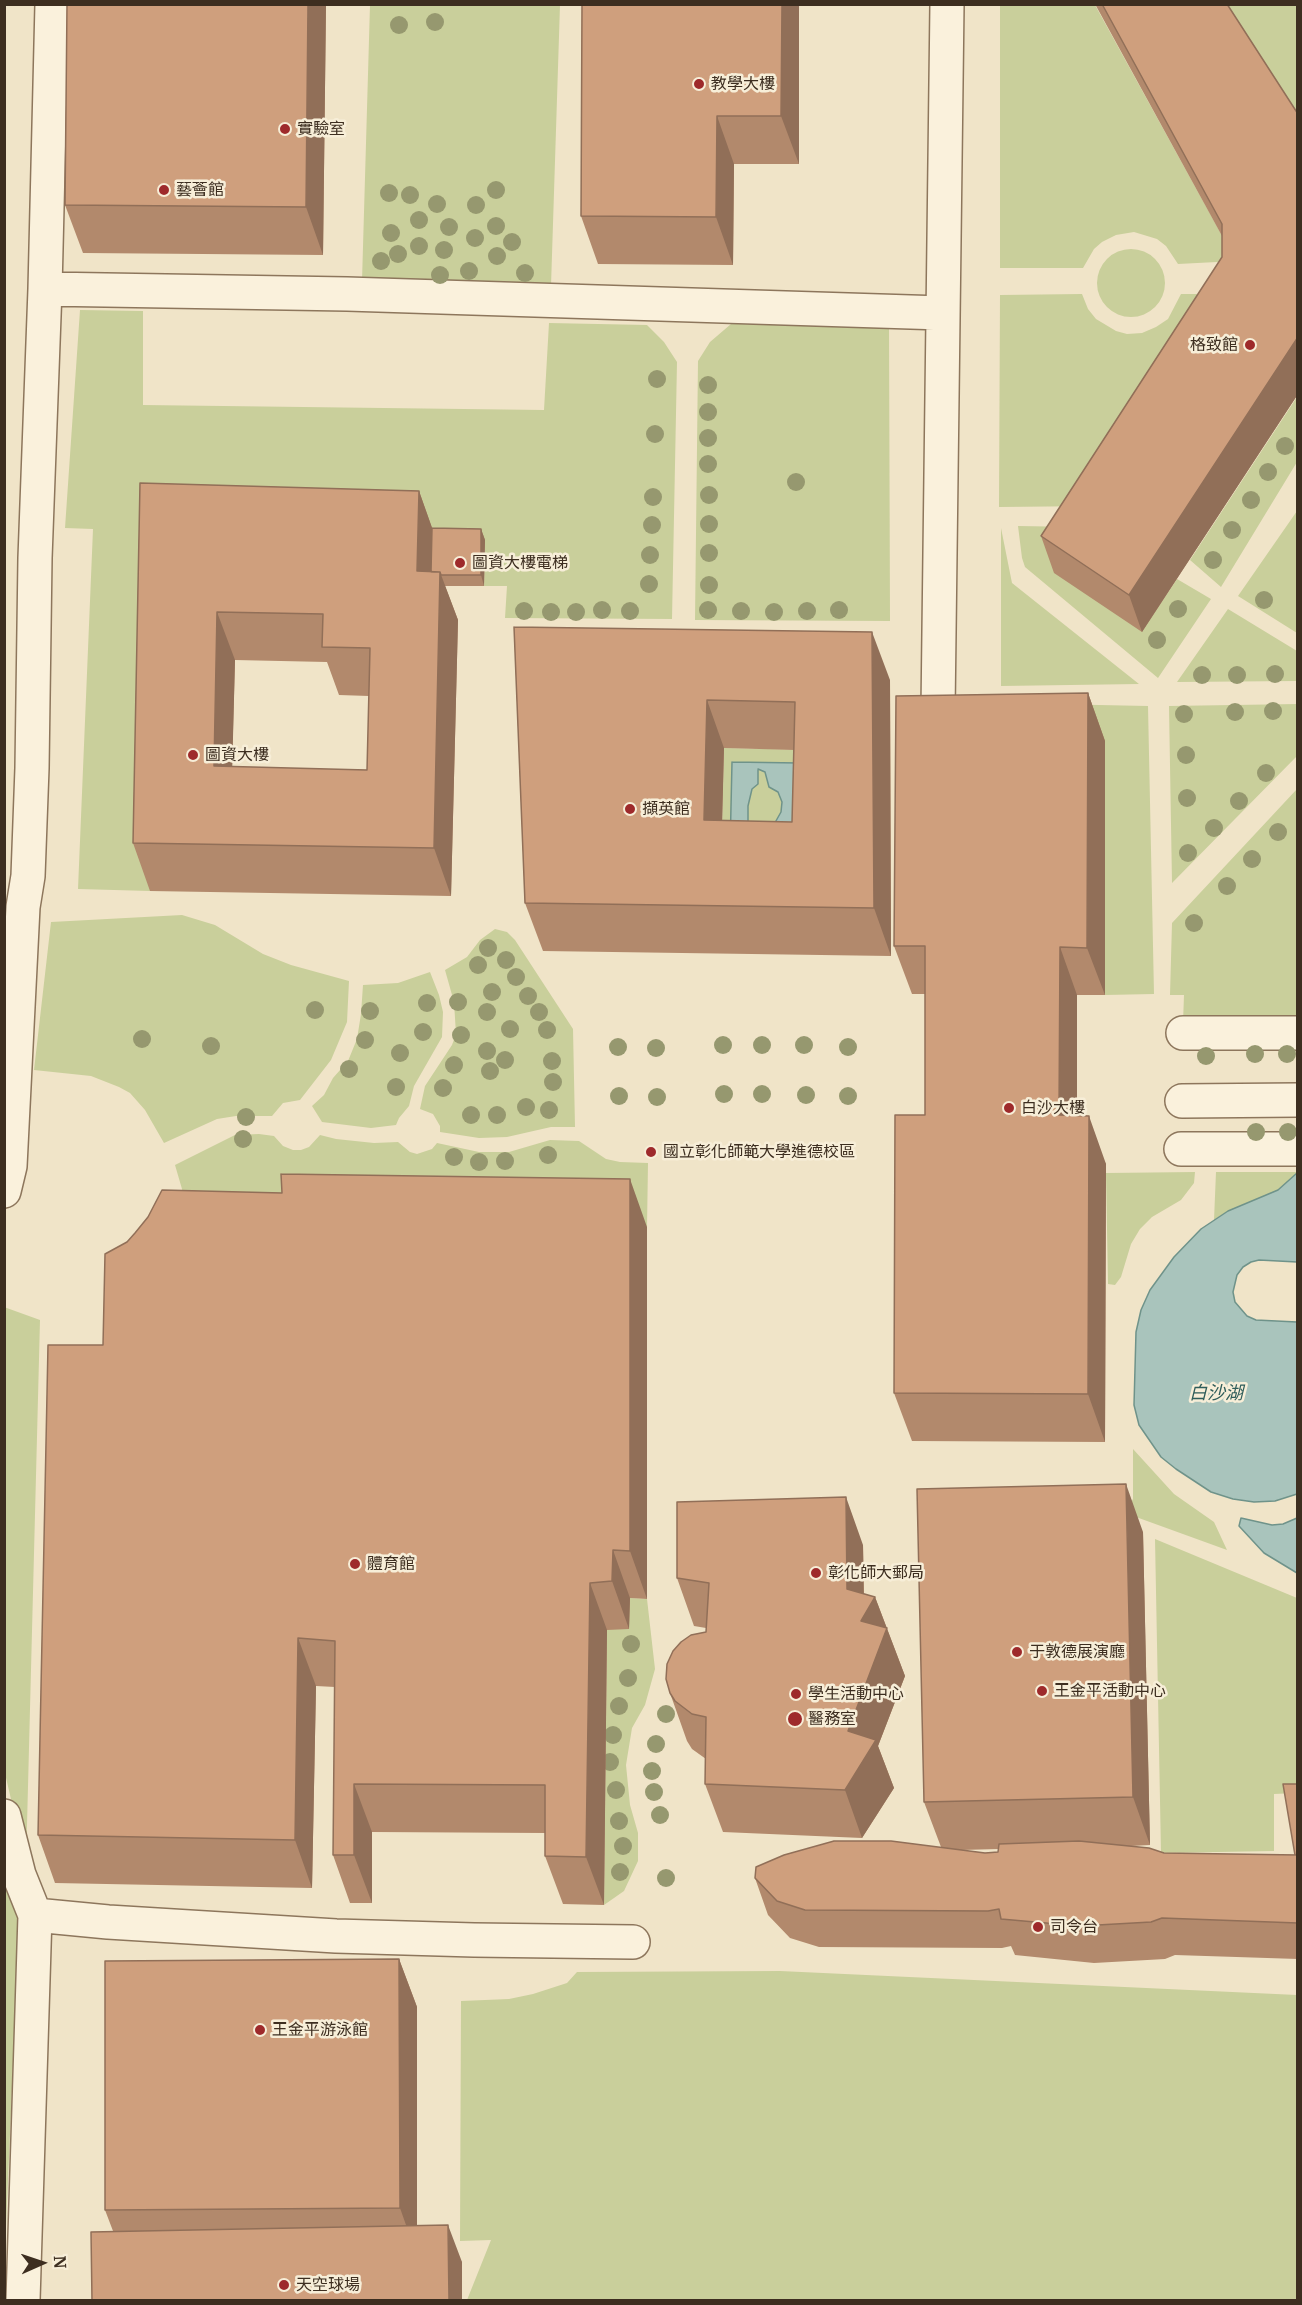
<!DOCTYPE html>
<html>
<head>
<meta charset="utf-8">
<style>
  body { margin:0 }
  #map { position:relative; width:1302px; height:2305px; overflow:hidden; background:#f0e4c8; font-family:Merriweather,serif }
  canvas { display:block }
  .frame { position:absolute; inset:0; border:6px solid #3d2e20; pointer-events:none }
  .north { position:absolute; left:12px; top:2233px; width:60px; height:60px; -webkit-text-stroke:4px #f7eed8; paint-order:stroke; rotate:87deg; font-size:16px; font-weight:700; line-height:24px; text-align:center; color:#3d2e20 }
  .north::after { content:''; display:block; margin:auto; width:21px; height:27px; background:#3d2e20; clip-path:polygon(50% 0,100% 100%,50% 72%,0 100%) }
</style>
</head>
<body>
<div id="map">
<canvas width="1302" height="2305"></canvas>
<div class="frame"></div>
<div class="north">N</div>
</div>
<script>
const context = document.querySelector('canvas').getContext('2d');
context.lineJoin = 'round';
function fill(path, color) { context.fillStyle = color; context.fill(path, 'evenodd'); }
const shape = rows => new Path2D(rows.map(r => 'M' + r).join(''));
function strokePath(path, color, width, dash) { context.strokeStyle = color; context.lineWidth = width; context.lineCap = dash ? 'butt' : 'round'; context.setLineDash(dash || []); context.stroke(path); }
function drawText(font, color, halo, rows, align = 'center') {
  context.font = font + ' Merriweather,"Noto Sans TC",serif'; context.lineWidth = 5; context.setLineDash([]); context.textBaseline = 'middle'; context.strokeStyle = halo; context.fillStyle = color; for (const [text, x, y, turn = 0] of rows) {
    context.save(); context.translate(x, y); context.rotate((+turn || 0) * Math.PI / 180); context.textAlign = isNaN(turn) ? turn : align; if (halo) context.strokeText(text, 0, 0); context.fillText(text, 0, 0); context.restore();
  }
}
fill(shape([
  [370,5,560,5,551,286,362,281],
  [1000,5,1095,5,1236,261,1178,264,1166,246,1157,239,1134,232,1116,235,1102,242,1094,249,1083,268,1000,268],
  [1215,5,1297,5,1297,138],
  '1097 283a34 34 0 1 1 68 0a34 34 0 1 1-68 0Z',
  [1082,294,1088,309,1096,319,1116,331,1127,334,1142,333,1156,327,1168,319,1181,294,1235,294,1097,506,999,507,1000,295],
  [80,310,143,311,143,405,544,410,549,323,647,325,664,342,677,362,672,619,505,618,507,586,484,586,485,540,158,531,150,891,78,889,93,529,65,528],
  [731,324,889,325,890,621,695,620,698,361,710,342],
  [1297,397,1297,462,1221,587,1190,560],
  [1297,511,1298,633,1297,633,1238,596],
  [1018,526,1079,527,1142,631,1177,579,1211,599,1158,678,1025,567,1022,558],
  [1001,528,1012,583,1139,684,1001,686],
  [1228,609,1297,651,1297,681,1177,682],
  [1001,703,1148,706,1154,994,1105,995,1105,741],
  [1298,704,1297,756,1172,883,1169,706],
  [724,748,812,750,809,870,721,868],
  [1297,789,1297,1021,1183,1023,1184,995,1170,995,1172,923],
  [182,915,215,925,263,954,291,965,349,981,347,1022,331,1060,300,1100,283,1103,272,1116,236,1116,217,1119,164,1143,145,1110,130,1093,119,1087,91,1076,34,1070,51,922],
  [495,929,507,932,515,940,573,1029,575,1127,551,1127,507,1137,479,1138,440,1132,440,1126,433,1114,420,1109,425,1086,452,1045,456,1034,454,1002,445,970,467,957,480,940],
  [430,972,439,995,443,1012,442,1037,414,1086,409,1106,399,1118,396,1125,371,1128,322,1122,312,1106,324,1095,333,1078,348,1061,357,1039,361,1014,363,985,398,983],
  [259,1134,274,1136,283,1146,293,1150,301,1150,309,1147,320,1135,336,1139,374,1143,398,1142,410,1152,417,1154,432,1149,437,1143,479,1152,509,1152,550,1140,579,1141,606,1159,620,1162,648,1163,647,1227,184,1207,182,1189,175,1165,235,1135],
  [1195,1172,1194,1183,1181,1200,1152,1217,1140,1229,1131,1244,1121,1277,1115,1285,1108,1284,1106,1173],
  [1216,1172,1297,1172,1297,1173,1278,1190,1228,1211,1214,1220],
  [4,1307,40,1320,26,1864,4,1769],
  [1133,1449,1174,1494,1214,1522,1227,1550,1125,1513,1133,1499],
  [1155,1539,1297,1598,1297,1793,1274,1794,1274,1851,1161,1853],
  [630,1598,647,1599,655,1669,645,1705,632,1728,626,1765,630,1805,638,1833,638,1861,624,1891,604,1905,607,1630],
  [5,1849,20,1904,5,2249],
  [780,1971,1297,1995,1297,2300,467,2300,491,2240,460,2241,461,2001,509,1999,533,1994,567,1983,577,1972]
]), '#c9cf9b');
const water = shape([
  [732,762,799,763,796,853,730,851,732,762],
  [758,769,765,772,769,787,778,792,782,802,781,812,772,828,748,822,748,806,752,789,758,784,758,769],
  [1297,1173,1297,1262,1259,1260,1251,1262,1243,1267,1237,1275,1233,1292,1235,1302,1247,1316,1256,1320,1297,1322,1297,1494,1275,1501,1254,1502,1233,1499,1211,1492,1176,1469,1161,1457,1139,1425,1134,1405,1136,1332,1141,1310,1150,1290,1174,1257,1201,1229,1228,1211,1278,1190,1297,1173],
  [1241,1518,1272,1525,1283,1524,1297,1518,1297,1573,1264,1553,1239,1526,1241,1518]
]);
fill(water, '#a9c4bc');
strokePath(water, '#6f938a', 1.5);
const minor = shape([
  [45,289,347,294,942,313],
  [938,710,947,4],
  [1183,1033,1298,1033],
  [1182,1101,1298,1100],
  [1181,1149,1298,1149],
  [4,1191,10,1166,23,907,28,876,32,768,35,558,45,289,52,4],
  [4,1816,19,1875,35,1915,23,2300],
  [35,1915,108,1922,336,1936,474,1940,633,1942]
]);
strokePath(minor, '#8d765c', 36);
strokePath(minor, '#faf1dc', 33);
context.fillStyle = '#96986f';
for (const [x, y] of [
  [435,22],
  [399,25],
  [496,190],
  [389,193],
  [410,195],
  [437,204],
  [476,205],
  [419,220],
  [496,226],
  [449,227],
  [391,233],
  [475,238],
  [512,242],
  [419,246],
  [444,250],
  [398,254],
  [497,256],
  [381,261],
  [469,271],
  [525,273],
  [440,275],
  [657,379],
  [708,385],
  [708,412],
  [655,434],
  [708,438],
  [1285,446],
  [708,464],
  [1268,472],
  [796,482],
  [709,495],
  [653,497],
  [1251,500],
  [709,524],
  [652,525],
  [1232,530],
  [709,553],
  [650,555],
  [1213,560],
  [649,584],
  [709,585],
  [1264,600],
  [1178,609],
  [602,610],
  [708,610],
  [839,610],
  [524,611],
  [630,611],
  [741,611],
  [807,611],
  [551,612],
  [576,612],
  [774,612],
  [1157,640],
  [1275,674],
  [1202,675],
  [1237,675],
  [1273,711],
  [1235,712],
  [1184,714],
  [1186,755],
  [1266,773],
  [1187,798],
  [1239,801],
  [1214,828],
  [1278,832],
  [1188,853],
  [1252,859],
  [1227,886],
  [1194,923],
  [488,948],
  [506,960],
  [478,965],
  [516,977],
  [492,992],
  [528,996],
  [458,1002],
  [427,1003],
  [315,1010],
  [370,1011],
  [487,1012],
  [539,1012],
  [510,1029],
  [547,1030],
  [423,1032],
  [461,1035],
  [142,1039],
  [365,1040],
  [723,1045],
  [762,1045],
  [804,1045],
  [211,1046],
  [618,1047],
  [848,1047],
  [656,1048],
  [487,1051],
  [400,1053],
  [1255,1054],
  [1287,1054],
  [1206,1056],
  [505,1060],
  [552,1061],
  [454,1065],
  [349,1069],
  [490,1071],
  [553,1082],
  [396,1087],
  [443,1088],
  [724,1094],
  [762,1094],
  [806,1095],
  [619,1096],
  [848,1096],
  [657,1097],
  [526,1107],
  [549,1110],
  [471,1115],
  [497,1115],
  [246,1117],
  [1256,1132],
  [1288,1132],
  [243,1139],
  [548,1155],
  [454,1157],
  [505,1161],
  [479,1162],
  [631,1644],
  [628,1678],
  [619,1706],
  [666,1714],
  [613,1735],
  [656,1744],
  [610,1762],
  [652,1771],
  [616,1790],
  [654,1792],
  [660,1815],
  [619,1821],
  [623,1846],
  [620,1872],
  [666,1878]
]) { context.beginPath(); context.arc(x, y, 9, 0, 2 * Math.PI); context.fill(); }
fill(shape([
  [326,4,323,255,83,253,65,205],
  [582,4,799,4,799,164,734,164,733,265,598,264,581,216],
  [1095,4,1227,4,1298,114,1298,394,1142,632,1054,573,1041,536,1222,257,1222,236],
  [140,483,419,491,432,528,481,529,485,540,484,586,445,586,458,620,451,896,150,891,133,843],
  [235,660,327,662,339,695,369,696,367,770,232,767],
  [514,627,890,680,891,956,543,951,525,903],
  [724,748,794,750,792,822,722,821],
  [1088,693,1105,741,1105,995,1077,995,1077,1115,1106,1164,1105,1442,912,1441,894,1393,925,1115,925,994,912,994,894,946],
  [647,1227,647,1599,630,1598,629,1629,607,1630,604,1905,563,1904,545,1856,545,1833,372,1832,372,1903,350,1903,333,1855,335,1687,316,1686,312,1888,55,1883,38,1835,103,1345],
  [1143,1532,1150,1845,1131,1846,1164,1853,1295,1855,1298,1784,1298,1959,1175,1955,1165,1959,1094,1963,1015,1955,1011,1946,1002,1948,819,1947,790,1938,768,1915,755,1878,941,1847,924,1802],
  [999,1849,998,1852,985,1853,961,1850],
  [863,1545,864,1594,875,1597,905,1676,878,1746,894,1788,862,1838,723,1832,705,1784,706,1759,692,1749,687,1741,670,1693,706,1632,706,1628,694,1626,677,1578],
  [399,1959,417,2007,417,2226,462,2262,113,2231,105,2210]
]), '#b2896c');
fill(shape([
  [308,4,326,4,323,255,306,207],
  [782,4,799,4,799,164,781,116],
  [717,116,734,164,733,265,716,217],
  [1298,337,1298,394,1142,632,1129,595],
  [419,491,436,539,431,575,417,571],
  [481,529,485,540,484,586,481,575],
  [440,572,458,620,451,896,434,848],
  [217,612,235,660,231,814,214,766],
  [872,632,890,680,891,956,874,908],
  [1088,693,1105,741,1105,995,1087,948],
  [707,700,724,748,721,868,704,820],
  [1060,947,1077,995,1077,1163,1059,1115],
  [1089,1116,1106,1164,1105,1442,1088,1394],
  [630,1179,647,1227,647,1599,630,1551],
  [1126,1484,1143,1532,1150,1845,1133,1797],
  [846,1497,863,1545,864,1616,875,1597,905,1676,878,1746,894,1788,862,1838,845,1790,848,1731,847,1589],
  [613,1550,630,1598,629,1629,612,1581],
  [590,1583,607,1630,604,1905,586,1857],
  [298,1638,316,1686,312,1888,295,1840],
  [354,1784,372,1832,372,1903,354,1855],
  [399,1959,417,2007,417,2256,400,2208],
  [448,2225,462,2262,462,2301,449,2301]
]), '#916f58');
const building = shape([
  [67,4,308,4,306,207,65,205,67,4],
  [582,4,782,4,781,116,717,116,716,217,581,216,582,4],
  [1102,4,1227,4,1298,114,1298,337,1129,595,1041,536,1222,257,1222,224,1102,4],
  [140,483,419,491,417,571,440,572,434,848,133,843,140,483],
  [217,612,323,614,322,647,370,648,367,770,214,766,217,612],
  [432,528,481,529,481,575,441,575,440,572,431,572,432,528],
  [514,627,872,632,874,908,525,903,514,627],
  [707,700,795,702,792,822,704,820,707,700],
  [1088,693,1087,948,1060,947,1059,1115,1089,1116,1088,1394,894,1393,895,1115,925,1115,925,946,894,946,896,696,1088,693],
  [281,1174,630,1179,630,1551,613,1550,612,1581,590,1583,586,1857,545,1856,545,1785,354,1784,354,1855,333,1855,335,1641,298,1638,295,1840,38,1835,48,1345,103,1345,105,1254,127,1242,135,1233,148,1217,162,1190,282,1193,281,1174],
  [1126,1484,1133,1797,924,1802,917,1489,1126,1484],
  [846,1497,847,1589,875,1597,861,1621,887,1628,848,1731,876,1740,845,1790,705,1784,706,1717,692,1714,675,1701,670,1693,666,1679,667,1664,673,1651,681,1642,691,1635,706,1632,709,1583,677,1578,677,1502,846,1497],
  [1283,1784,1298,1784,1298,1855,1295,1855,1283,1784],
  [834,1841,891,1841,985,1853,998,1852,999,1844,1079,1841,1149,1848,1164,1853,1298,1855,1298,1923,1162,1918,1151,1922,1080,1926,1001,1919,999,1909,988,1911,805,1910,777,1901,755,1878,756,1867,784,1855,834,1841],
  [399,1959,400,2208,105,2210,105,1961,399,1959],
  [448,2225,449,2301,92,2301,91,2232,448,2225]
]);
fill(building, '#cf9f7d');
strokePath(building, '#916f58', 1.5);
for (const [x, y, r, color] of [
  [699,84,6,"#9e2a2b"],
  [285,129,6,"#9e2a2b"],
  [164,190,6,"#9e2a2b"],
  [1250,345,6,"#9e2a2b"],
  [460,563,6,"#9e2a2b"],
  [193,755,6,"#9e2a2b"],
  [630,809,6,"#9e2a2b"],
  [1009,1108,6,"#9e2a2b"],
  [651,1152,6,"#9e2a2b"],
  [355,1564,6,"#9e2a2b"],
  [816,1573,6,"#9e2a2b"],
  [1017,1652,6,"#9e2a2b"],
  [1042,1691,6,"#9e2a2b"],
  [796,1694,6,"#9e2a2b"],
  [795,1719,8,"#9e2a2b"],
  [1038,1927,6,"#9e2a2b"],
  [260,2030,6,"#9e2a2b"],
  [284,2285,6,"#9e2a2b"]
]) { const dot = new Path2D(); dot.arc(x, y, r, 0, 2 * Math.PI); context.fillStyle = color; context.fill(dot); strokePath(dot, '#f7eed8', 2); }
drawText('16px', '#3d2e20', '#f7eed8', [
  ["教學大樓",711,84],
  ["實驗室",297,129],
  ["藝薈館",176,190],
  ["格致館",1238,345,"right"],
  ["圖資大樓電梯",472,563],
  ["圖資大樓",205,755],
  ["擷英館",642,809],
  ["白沙大樓",1021,1108],
  ["國立彰化師範大學進德校區",663,1152],
  ["體育館",367,1564],
  ["彰化師大郵局",828,1573],
  ["于敦德展演廳",1029,1652],
  ["王金平活動中心",1054,1691],
  ["學生活動中心",808,1694],
  ["醫務室",808,1719],
  ["司令台",1050,1927],
  ["王金平游泳館",272,2030],
  ["天空球場",296,2285]
], 'left');
drawText('italic 18px', '#2f5d5a', '#f7eed8', [
  ["白沙湖",1216,1394]
]);
</script>
</body>
</html>
